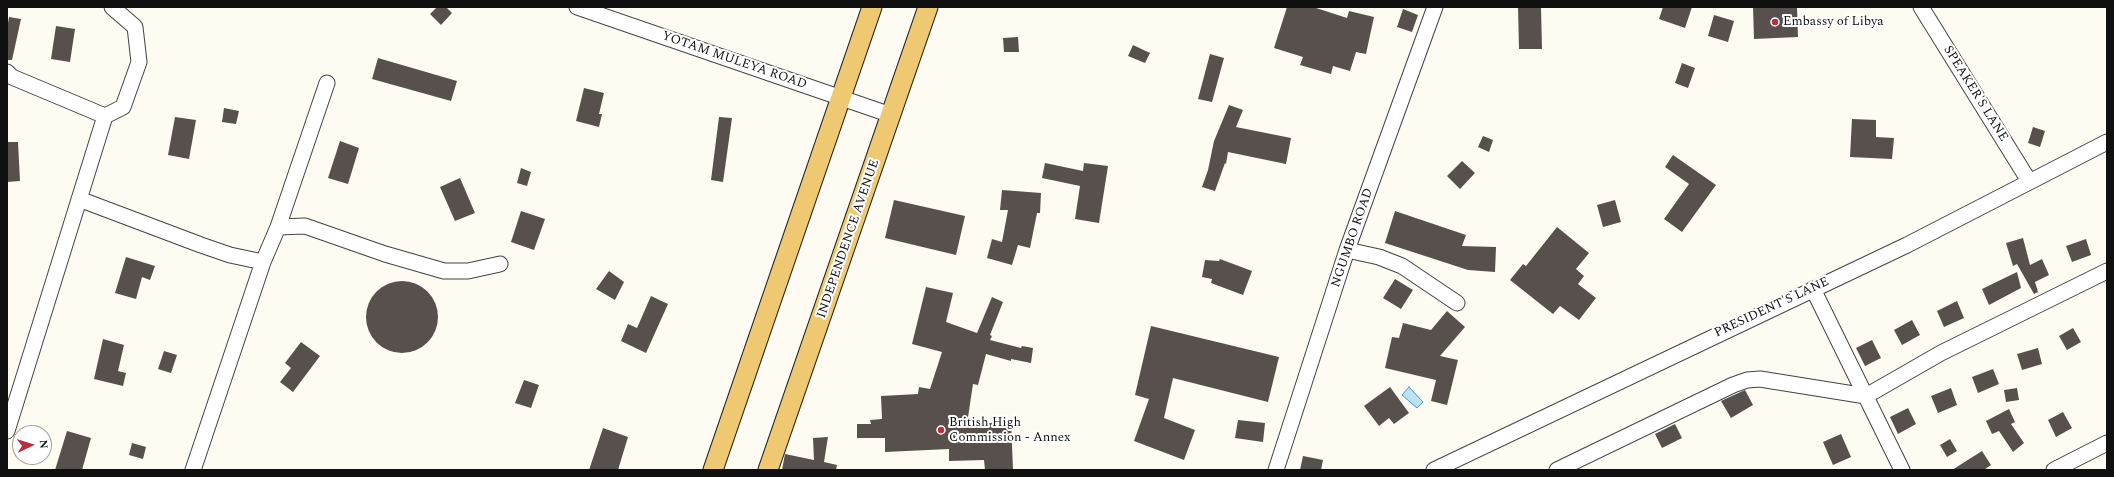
<!DOCTYPE html>
<html>
<head>
<meta charset="utf-8">
<style>
  body { margin:0 }
  #map { position:relative; width:2114px; height:477px; overflow:hidden; background:#fefbf3; font-family:Spectral,serif }
  canvas { display:block }
  .frame { position:absolute; inset:0; border:8px solid #101010; pointer-events:none }
  .north { position:absolute; left:12px; top:425px; width:40px; height:40px; box-sizing:border-box; background:#fff; border:1px solid #9f9f9f; border-radius:50%; rotate:86deg; font-size:11px; font-weight:700; line-height:16px; text-align:center; color:#101010 }
  .north::after { content:''; display:block; margin:auto; width:14px; height:18px; background:#b7303e; clip-path:polygon(50% 0,100% 100%,50% 72%,0 100%) }
</style>
</head>
<body>
<div id="map">
<canvas width="2114" height="477"></canvas>
<div class="frame"></div>
<div class="north">N</div>
</div>
<script>
const context = document.querySelector('canvas').getContext('2d');
context.lineJoin = 'round';
function fill(path, color) { context.fillStyle = color; context.fill(path, 'evenodd'); }
const shape = rows => new Path2D(rows.map(r => 'M' + r).join(''));
function strokePath(path, color, width, dash) { context.strokeStyle = color; context.lineWidth = width; context.lineCap = dash ? 'butt' : 'round'; context.setLineDash(dash || []); context.stroke(path); }
function drawText(font, color, halo, rows, align = 'center') {
  context.font = font + ' Spectral,serif'; context.lineWidth = 4; context.setLineDash([]); context.textBaseline = 'middle'; context.strokeStyle = halo; context.fillStyle = color; for (const [text, x, y, turn = 0] of rows) {
    context.save(); context.translate(x, y); context.rotate((+turn || 0) * Math.PI / 180); context.textAlign = isNaN(turn) ? turn : align; if (halo) context.strokeText(text, 0, 0); context.fillText(text, 0, 0); context.restore();
  }
}
const water = shape([
  [1409,387,1423,402,1417,408,1402,395,1409,387]
]);
fill(water, '#bbe1f3');
strokePath(water, '#469ac5', 1);
fill(shape([
  [437,7,446,7,452,13,441,25,430,14],
  [1287,7,1313,7,1347,18,1349,11,1374,17,1366,54,1356,52,1350,71,1333,66,1331,74,1300,65,1303,57,1274,48],
  [1518,7,1541,7,1542,49,1519,49],
  [1663,7,1692,7,1685,28,1659,19],
  [1753,7,1797,7,1798,37,1754,39],
  [1403,9,1418,15,1412,32,1397,27],
  [1714,15,1734,21,1728,42,1708,36],
  [9,17,21,19,12,60,7,60,7,29],
  [56,26,75,29,70,62,51,59],
  [1018,37,1019,52,1004,52,1003,38],
  [1133,45,1150,53,1145,63,1128,56],
  [1210,54,1224,58,1212,102,1198,99],
  [378,58,457,81,451,101,372,79],
  [1682,63,1695,68,1688,88,1675,83],
  [584,88,604,93,599,114,602,114,599,127,576,121],
  [1229,105,1243,110,1236,127,1291,138,1286,164,1228,152,1226,164,1225,163,1215,191,1202,187,1208,170,1214,141],
  [224,108,239,111,236,124,222,122],
  [175,117,196,120,189,159,168,155],
  [719,117,732,118,723,182,711,180],
  [1852,119,1876,120,1876,137,1894,138,1892,159,1850,157],
  [2033,127,2045,131,2040,147,2028,143],
  [1483,136,1493,140,1489,152,1478,147],
  [340,141,359,148,348,184,328,178],
  [7,142,18,142,20,181,7,182],
  [1673,155,1716,185,1682,232,1664,219,1689,184,1665,167],
  [1462,161,1475,173,1460,189,1447,176],
  [1045,163,1083,171,1084,163,1108,166,1099,223,1075,219,1080,186,1042,178],
  [521,168,531,172,527,186,517,183],
  [460,178,475,213,455,221,440,187],
  [1002,190,1041,193,1040,213,1037,213,1030,248,1018,245,1012,265,987,258,992,239,1002,242,1008,210,1000,210],
  [894,200,965,216,956,255,885,238],
  [1615,200,1621,222,1603,227,1597,205],
  [521,211,545,219,534,250,511,242],
  [1395,211,1466,235,1462,246,1496,247,1495,272,1468,270,1385,243],
  [1557,227,1589,253,1576,269,1584,276,1578,284,1596,298,1579,320,1560,306,1553,314,1510,280,1523,264,1526,266],
  [2023,238,2030,265,2042,259,2049,275,2035,282,2038,292,2034,294,2017,264,2013,266,2006,243],
  [2086,239,2091,255,2072,262,2066,246],
  [126,257,155,266,150,280,142,277,136,299,115,293],
  [1220,259,1252,271,1243,295,1211,283,1212,279,1202,277,1205,260,1219,261],
  [609,271,624,282,615,300,596,289],
  [2017,272,2021,288,1989,305,1982,289],
  [1395,279,1413,290,1401,309,1383,298],
  '366 317a36 36 0 1 1 72 0a36 36 0 1 1-72 0Z',
  [926,287,953,293,946,322,977,333,992,297,1003,302,990,335,992,336,990,340,1021,348,1022,346,1033,348,1031,363,1011,359,1011,361,986,354,978,385,973,384,967,424,1011,422,1013,469,985,470,984,460,949,461,949,449,885,452,885,438,857,438,857,424,871,424,870,420,882,419,881,396,918,394,919,387,930,389,942,352,912,344],
  [651,296,668,304,646,353,621,341,628,324,637,328],
  [1957,301,1964,318,1944,327,1937,311],
  [1447,311,1465,327,1440,356,1458,360,1447,405,1431,401,1436,380,1385,368,1392,337,1399,338,1403,323,1431,330],
  [1912,320,1920,335,1902,345,1894,330],
  [1151,326,1279,357,1268,402,1173,378,1164,418,1195,430,1184,460,1134,441,1149,399,1135,395],
  [2073,328,2081,342,2067,350,2059,336],
  [103,339,124,345,118,371,126,373,123,386,94,379],
  [1872,340,1881,358,1865,366,1856,348],
  [301,342,320,356,293,392,280,382,291,368,285,363],
  [2038,348,2042,364,2022,370,2017,354],
  [164,351,177,355,171,373,158,369],
  [1993,369,1999,384,1978,393,1972,377],
  [524,380,539,385,531,408,515,403],
  [1390,387,1409,413,1394,424,1389,418,1379,426,1364,406],
  [1951,388,1957,405,1938,413,1931,396],
  [2017,388,2019,400,2006,402,2004,390],
  [1745,390,1753,405,1731,418,1721,401],
  [1908,408,1916,424,1898,434,1890,417],
  [2009,409,2015,422,2011,424,2024,443,2013,452,1999,431,1992,434,1986,421],
  [2063,412,2072,428,2056,437,2048,420],
  [1238,420,1265,423,1263,442,1235,438],
  [1675,424,1682,438,1662,448,1655,434],
  [603,428,628,437,618,470,589,470],
  [67,431,91,438,82,470,55,470],
  [1841,434,1851,457,1833,465,1823,442],
  [828,437,824,462,837,465,836,470,782,470,785,454,814,460,813,438],
  [1950,439,1957,451,1947,457,1940,445],
  [132,443,146,447,143,459,129,455],
  [1982,451,1991,465,1984,470,1952,470],
  [1303,456,1323,460,1321,470,1300,470]
]), '#58504c');
const minor = shape([
  [577,7,891,115],
  [1921,7,2029,181],
  [7,72,12,77,105,116],
  [79,199,201,245,230,255,263,262],
  [278,227,305,226,385,254,444,271,468,271,500,264],
  [1347,250,1379,257,1402,266,1457,303],
  [1813,289,1902,470],
  [7,431,105,116,123,107,139,62,135,27,112,7],
  [193,470,263,262,278,227,327,83],
  [1276,470,1347,250,1435,7],
  [1434,470,1907,245,2107,142],
  [1557,470,1733,385,1747,380,1760,379,1866,396,1941,353,2107,271],
  [2054,470,2107,443]
]);
const major = shape([
  [713,470,872,7],
  [768,470,928,7]
]);
strokePath(minor, '#434343', 17);
strokePath(major, '#212121', 21);
strokePath(minor, '#fff', 15);
strokePath(major, '#efc972', 19);
for (const [x, y, r, color] of [
  [1775,22,4,"#b7303e"],
  [941,430,4,"#b7303e"]
]) { const dot = new Path2D(); dot.arc(x, y, r, 0, 2 * Math.PI); context.fillStyle = color; context.fill(dot); strokePath(dot, '#fff', 1.5); }
drawText('13px', '#101010', '#fff', [
  ["Embassy of Libya",1783,22],
  ["British High",949,423],
  ["Commission - Annex",949,438]
], 'left');
drawText('13px', '#101010', '#fff', [
  ["YOTAM MULEYA ROAD",734,61,19],
  ["SPEAKER'S LANE",1975,94,58],
  ["NGUMBO ROAD",1353,238,-71],
  ["INDEPENDENCE AVENUE",849,239,-71],
  ["PRESIDENT'S LANE",1772,308,-25]
]);
</script>
</body>
</html>
